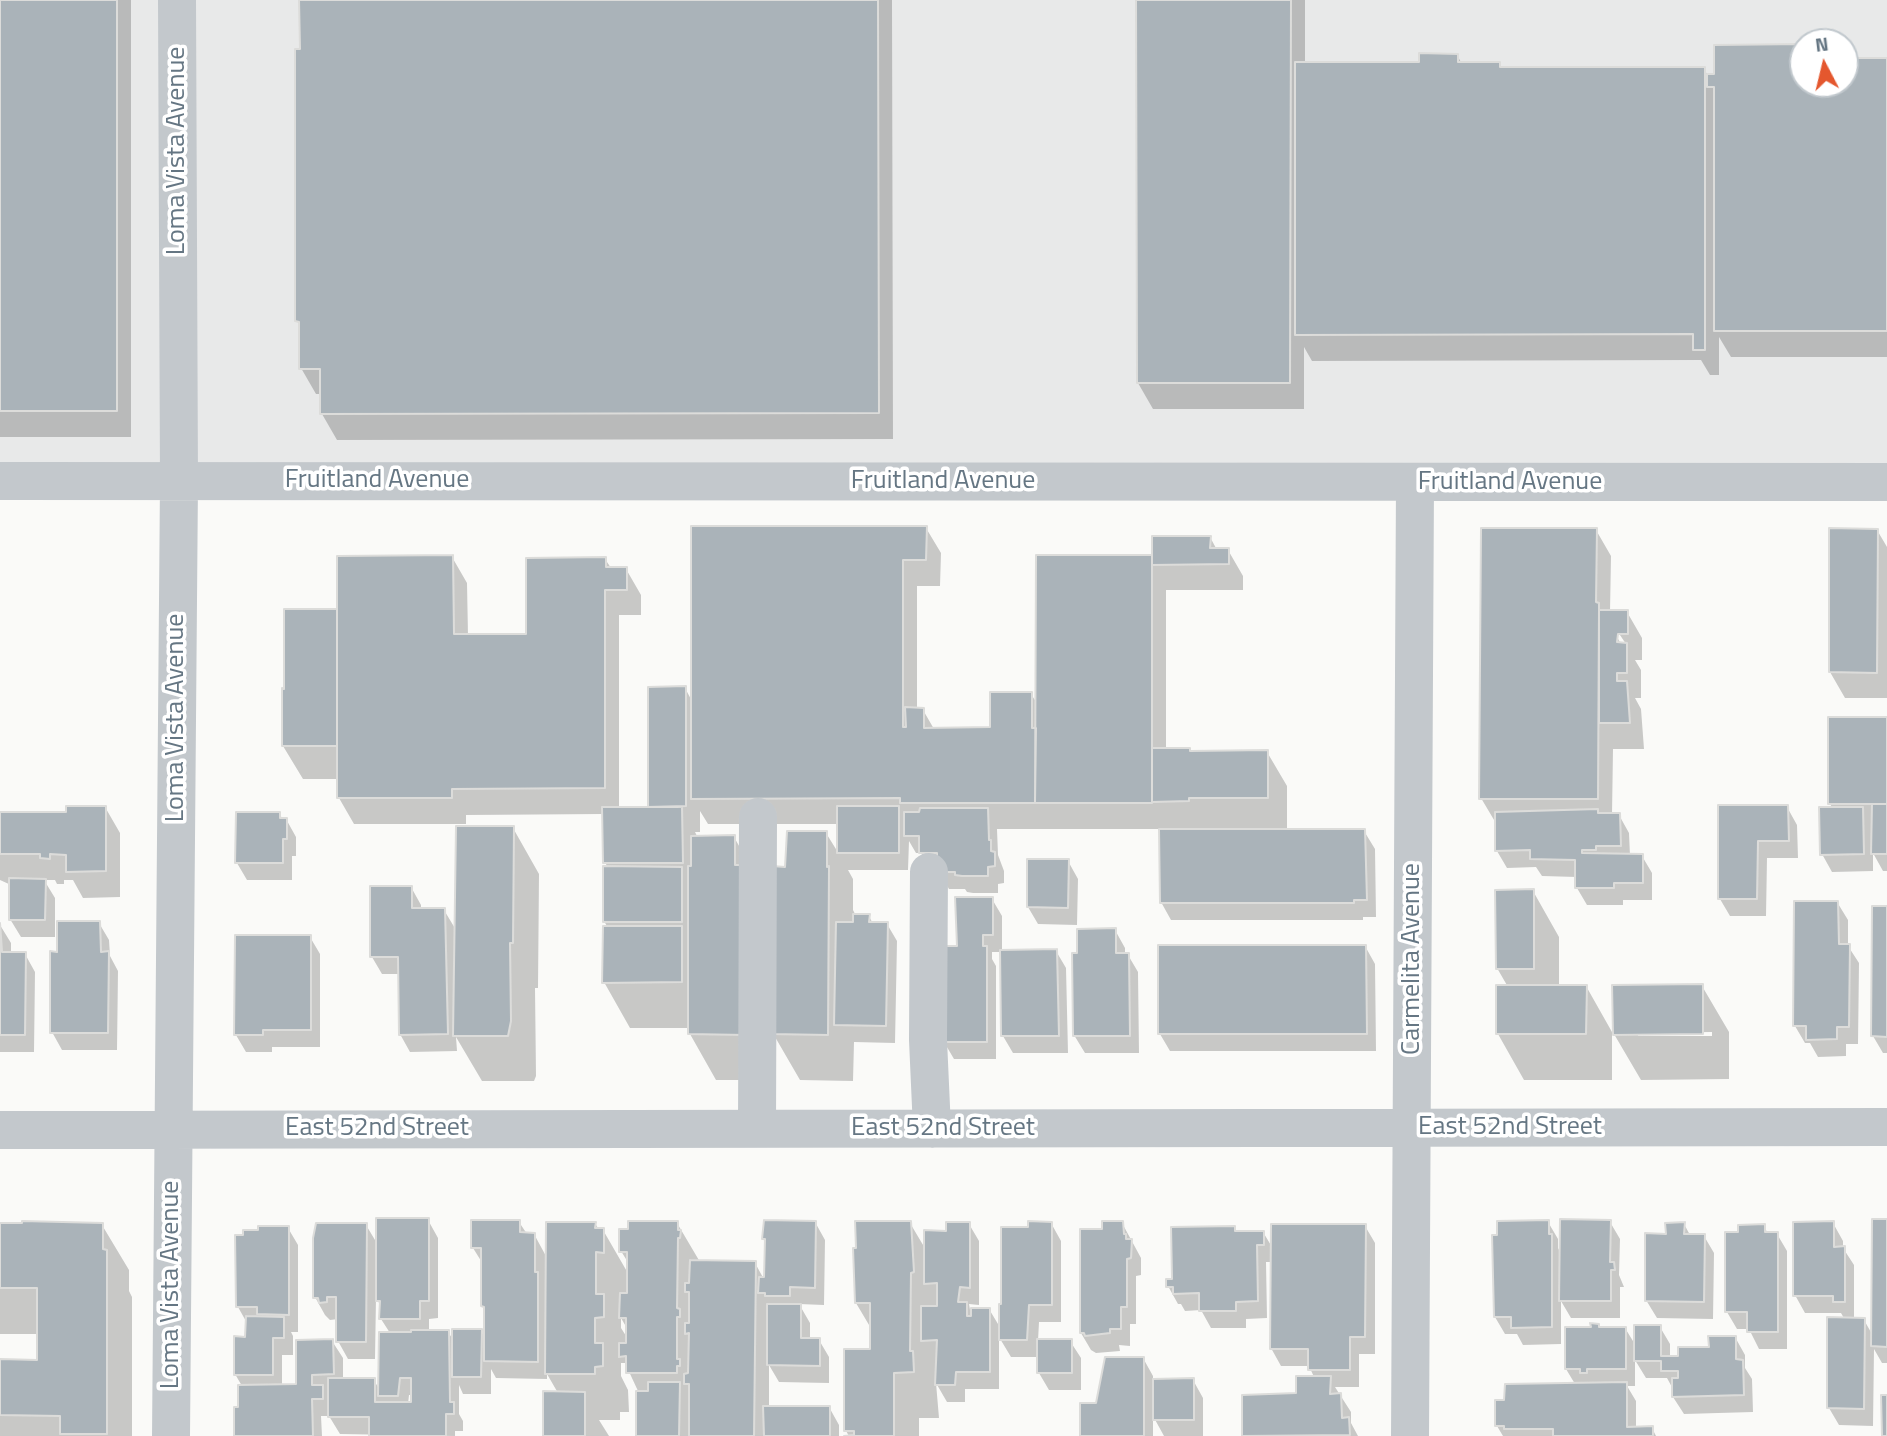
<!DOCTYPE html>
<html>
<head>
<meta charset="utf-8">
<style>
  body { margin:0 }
  #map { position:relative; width:1887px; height:1436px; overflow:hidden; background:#fafaf8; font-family:"Titillium Web",sans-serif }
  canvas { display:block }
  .north { position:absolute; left:1789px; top:28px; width:70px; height:70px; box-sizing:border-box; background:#fff; border:2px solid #c1c8cd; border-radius:50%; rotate:353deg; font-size:19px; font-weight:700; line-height:28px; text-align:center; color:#657683 }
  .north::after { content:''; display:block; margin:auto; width:24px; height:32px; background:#e4572e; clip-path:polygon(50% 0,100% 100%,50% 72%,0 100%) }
</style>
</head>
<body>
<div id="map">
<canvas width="1887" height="1436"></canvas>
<div class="north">N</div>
</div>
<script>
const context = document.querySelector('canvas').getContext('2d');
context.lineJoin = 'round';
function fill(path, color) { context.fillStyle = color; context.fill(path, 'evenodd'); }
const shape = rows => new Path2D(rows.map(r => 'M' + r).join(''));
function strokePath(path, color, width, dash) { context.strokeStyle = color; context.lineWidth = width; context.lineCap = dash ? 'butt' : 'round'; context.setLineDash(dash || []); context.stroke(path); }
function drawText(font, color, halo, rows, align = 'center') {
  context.font = font + ' "Titillium Web",sans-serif'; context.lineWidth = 7; context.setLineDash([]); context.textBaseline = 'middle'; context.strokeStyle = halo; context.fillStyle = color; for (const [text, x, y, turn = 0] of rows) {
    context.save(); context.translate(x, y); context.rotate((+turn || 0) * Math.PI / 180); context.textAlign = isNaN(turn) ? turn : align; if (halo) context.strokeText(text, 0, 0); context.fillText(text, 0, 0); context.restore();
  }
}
fill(shape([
  [0,0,1887,0,1887,493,0,484],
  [1803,42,1845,42,1845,84,1803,84]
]), '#e8e9e9');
fill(shape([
  [0,0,131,0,131,437,0,437],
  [301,0,892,0,893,439,337,440,322,414,322,394,316,394,301,368,301,327,297,321],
  [1138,0,1305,0,1305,64,1420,64,1457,55,1462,64,1499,63,1502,69,1704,69,1708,76,1715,76,1803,46,1803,84,1845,84,1845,60,1887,60,1887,357,1731,357,1719,337,1719,375,1710,375,1701,360,1312,361,1304,347,1304,409,1153,409,1138,383],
  [926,528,941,553,940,586,917,586,917,709,923,710,934,729,992,729,1031,694,1038,705,1154,557,1210,537,1217,550,1228,550,1243,576,1243,590,1166,590,1166,750,1191,753,1267,752,1287,786,1287,831,1364,831,1375,849,1376,917,1363,917,1363,920,1171,920,1161,902,1161,829,997,829,998,855,1004,871,1004,883,998,884,998,893,973,893,967,892,965,889,949,889,939,872,931,870,921,853,916,853,909,841,908,870,848,870,853,879,853,910,855,914,869,916,873,924,887,924,897,941,895,1043,854,1042,853,1081,800,1080,771,1030,771,1080,716,1080,690,1034,690,1028,630,1028,604,982,608,928,604,921,608,868,605,862,604,814,466,815,466,824,354,824,339,798,339,779,303,779,283,746,339,611,452,557,467,583,468,636,528,635,605,559,611,568,626,569,641,595,641,615,619,615,619,809,650,809,649,688,685,688,693,703],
  [700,811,708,824,839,824,839,854,826,833,787,869,760,883,734,837,698,838,695,832,700,832],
  [1596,530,1611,556,1610,612,1627,612,1642,638,1642,660,1635,660,1641,670,1641,698,1635,698,1641,709,1644,749,1613,749,1612,815,1619,815,1629,833,1630,856,1642,856,1652,873,1652,900,1623,900,1623,905,1587,905,1577,888,1577,877,1542,876,1536,867,1507,868,1497,851,1497,825,1481,798],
  [1616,629,1626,644,1621,644,1613,630],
  [1877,530,1887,547,1887,698,1845,698,1830,672],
  [1887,719,1887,871,1883,871,1873,853,1873,871,1832,872,1822,854,1833,809,1830,804],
  [105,807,120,833,120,897,83,898,73,880,64,880,64,884,57,884,55,880,44,880,55,898,55,937,21,937,10,919,11,885,0,880,0,814,68,814],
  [1720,807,1787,807,1797,825,1798,858,1767,858,1766,916,1730,916,1720,899],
  [279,814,283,819,286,819,296,837,296,856,292,856,292,880,247,880,237,863],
  [513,828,539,874,538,988,535,988,536,1076,534,1081,482,1081,456,1037,457,1051,410,1052,400,1034,400,974,382,974,372,957,411,887,421,905,421,910,444,910,456,930],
  [1068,861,1078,879,1077,925,1038,924,1028,907],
  [1533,891,1559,937,1559,987,1586,986,1612,1032,1612,1080,1524,1080,1498,1034,1508,987,1497,968],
  [992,899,1002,916,1002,952,1056,951,1066,968,1068,1053,1013,1053,1003,1036,1002,952,992,952,992,959,996,966,996,1059,954,1059,944,1042,959,948],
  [1837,902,1848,920,1848,946,1859,963,1858,1044,1846,1044,1846,1056,1818,1057,1810,1043,1805,1043,1795,1026],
  [1887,908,1887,1053,1883,1053,1873,1036],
  [99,923,109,940,110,956,118,971,117,1050,62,1050,52,1032,59,953],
  [0,925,11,943,11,954,25,954,35,972,34,1052,0,1052],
  [1115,930,1125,948,1125,955,1128,955,1138,972,1139,1053,1085,1053,1074,1035,1079,955],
  [310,937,320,954,320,1047,272,1047,272,1052,246,1052,236,1035],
  [1365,946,1375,964,1376,1051,1170,1051,1160,1034,1160,947],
  [1702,986,1729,1032,1729,1079,1641,1080,1614,1034],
  [1712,1032,1712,1036,1638,1036,1638,1033],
  [428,1220,438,1238,438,1318,429,1319,429,1332,448,1332,454,1341,481,1331,486,1339,486,1312,483,1306,483,1264,473,1248,519,1222,527,1234,534,1234,547,1258,595,1223,599,1230,603,1230,629,1275,629,1264,621,1251,677,1223,700,1262,755,1263,766,1283,766,1244,763,1239,815,1222,825,1240,824,1305,799,1304,810,1323,810,1340,819,1340,829,1357,829,1383,779,1382,769,1365,769,1408,829,1407,839,1425,839,1436,638,1436,638,1391,625,1363,621,1363,621,1376,628,1390,629,1412,620,1412,620,1420,599,1420,609,1436,545,1436,558,1393,547,1374,547,1379,496,1378,491,1369,491,1394,463,1394,459,1385,459,1414,463,1421,463,1431,455,1431,455,1436,340,1434,329,1416,321,1416,322,1436,236,1436,242,1386,235,1374,247,1339,247,1323,238,1307,288,1228,298,1245,298,1332,291,1332,293,1336,293,1355,282,1355,282,1386,298,1385,332,1341,343,1358,343,1380,374,1380,380,1391,390,1333,381,1319,381,1307,376,1297,375,1359,348,1359,338,1341,338,1319,330,1320,325,1315,315,1297,366,1225,378,1245],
  [621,1318,628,1330,628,1339,621,1328],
  [409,1395,413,1395,413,1404,408,1404],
  [1887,1221,1887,1363,1882,1363,1874,1349,1873,1426,1839,1425,1829,1408,1845,1320,1841,1313,1805,1313,1795,1295,1833,1223,1843,1241,1843,1248,1854,1265,1854,1320,1864,1320,1872,1334],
  [1548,1222,1558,1239,1558,1248,1561,1254,1610,1222,1620,1239,1619,1275,1624,1287,1620,1287,1620,1318,1571,1318,1561,1301,1561,1344,1523,1345,1517,1334,1505,1334,1495,1317],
  [910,1223,926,1250,948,1232,969,1224,979,1241,979,1305,969,1304,970,1310,989,1309,1001,1329,1030,1229,1051,1223,1061,1241,1061,1322,1039,1322,1038,1341,1070,1341,1081,1358,1081,1390,1049,1390,1039,1373,1039,1357,1011,1357,999,1337,999,1389,965,1389,965,1402,947,1402,936,1383,939,1418,919,1418,919,1436,849,1436,846,1431,872,1351,872,1330,856,1303],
  [1122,1223,1141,1258,1141,1275,1136,1276,1136,1324,1130,1324,1130,1346,1119,1345,1120,1351,1096,1353,1091,1350,1081,1333],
  [0,1224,102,1225,129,1270,129,1291,132,1297,132,1436,0,1436,0,1361,39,1361,39,1334,0,1334],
  [1684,1224,1690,1235,1704,1236,1714,1253,1713,1319,1657,1318,1646,1300,1667,1236],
  [1365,1226,1375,1243,1375,1354,1359,1354,1359,1387,1335,1387,1351,1412,1351,1423,1358,1436,1244,1436,1244,1397,1298,1395,1314,1377,1309,1366,1281,1366,1271,1348,1272,1262,1266,1262,1267,1318,1246,1319,1246,1328,1211,1328,1201,1310,1185,1311,1181,1304,1178,1304,1168,1286,1234,1228,1237,1233,1263,1232,1272,1247],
  [1764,1226,1768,1234,1777,1234,1787,1251,1787,1349,1759,1349,1749,1329,1737,1329,1727,1312,1740,1234],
  [1660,1327,1670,1344,1670,1358,1680,1358,1710,1348,1735,1337,1745,1355,1745,1368,1752,1379,1753,1412,1684,1414,1673,1397,1673,1389,1667,1378,1646,1378,1635,1360,1635,1386,1627,1386,1636,1401,1636,1428,1652,1428,1656,1436,1503,1436,1497,1426,1506,1402,1575,1384,1566,1369,1599,1328,1625,1328,1636,1346],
  [1143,1358,1153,1376,1153,1380,1193,1380,1203,1398,1203,1436,1164,1436,1153,1416,1153,1436,1082,1436,1097,1405]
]), '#0003');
const building = shape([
  [0,0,117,0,117,411,0,411,0,0],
  [299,0,878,0,879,413,320,414,320,369,299,369,299,322,295,321,295,49,300,49,299,0],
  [1136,0,1291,0,1290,383,1137,383,1136,0],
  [1803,44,1803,84,1845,84,1845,58,1887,58,1887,331,1714,331,1714,87,1707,87,1707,74,1714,74,1714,45,1803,44],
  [1419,53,1458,54,1458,62,1500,62,1500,67,1705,67,1705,350,1693,350,1693,334,1295,335,1295,62,1419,62,1419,53],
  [691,526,927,526,926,560,903,560,903,727,906,727,905,707,924,708,924,728,990,727,990,692,1032,692,1032,728,1036,728,1035,803,900,803,900,798,691,799,691,526],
  [1481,528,1597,528,1596,602,1599,603,1599,610,1598,799,1479,799,1481,528],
  [1829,528,1878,529,1877,673,1829,672,1829,528],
  [1152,536,1211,536,1210,548,1229,548,1229,564,1152,565,1152,536],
  [453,555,454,634,526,634,526,558,606,557,606,567,627,567,627,590,605,590,605,788,452,789,452,798,337,798,337,556,453,555],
  [1036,555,1152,555,1152,803,1035,803,1036,555],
  [284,609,337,609,337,746,282,746,282,688,284,689,284,609],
  [1599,610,1628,610,1628,634,1618,634,1617,642,1627,643,1627,673,1617,673,1617,681,1627,681,1630,723,1599,723,1599,610],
  [686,686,686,806,648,807,648,687,686,686],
  [1828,717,1887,717,1887,804,1828,804,1828,717],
  [1152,748,1190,748,1190,751,1268,750,1268,798,1189,798,1189,801,1152,802,1152,748],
  [1872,804,1887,804,1887,854,1871,854,1872,804],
  [1718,805,1788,805,1789,841,1758,841,1757,899,1718,899,1718,805],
  [66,806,106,806,106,871,66,872,66,855,50,854,50,859,40,858,40,854,0,854,0,812,66,812,66,806],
  [837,806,899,806,899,853,837,853,837,806],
  [602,807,682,807,683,863,603,863,602,807],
  [1819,807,1863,807,1864,854,1820,855,1819,807],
  [920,808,988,808,989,840,991,840,991,851,995,852,995,866,988,867,988,876,962,876,955,875,955,872,937,872,937,853,919,853,919,836,904,836,904,812,919,812,920,808],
  [1598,809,1598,813,1620,813,1621,846,1596,846,1596,850,1582,850,1582,853,1643,854,1643,883,1614,883,1614,888,1575,888,1575,860,1530,859,1530,850,1495,851,1495,812,1598,809],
  [236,812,280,812,280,818,287,818,287,839,283,839,283,863,235,863,236,812],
  [456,826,514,826,513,943,510,943,511,1021,508,1036,453,1036,456,826],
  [1159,829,1365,829,1367,900,1354,900,1354,903,1160,903,1159,829],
  [787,831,827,831,827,867,829,866,828,1035,771,1034,772,866,785,867,787,831],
  [735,835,735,865,746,865,745,1035,688,1034,688,866,691,866,691,836,735,835],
  [1027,859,1069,859,1068,908,1027,907,1027,859],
  [603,866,682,867,682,922,603,922,603,866],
  [9,878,46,879,45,920,9,920,9,878],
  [370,886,412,886,412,908,445,908,448,1034,399,1035,398,957,370,957,370,886],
  [1534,889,1534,969,1496,969,1495,890,1534,889],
  [955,897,993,897,993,935,983,935,983,946,987,946,987,1042,942,1042,942,946,957,946,955,897],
  [1794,901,1838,901,1839,944,1850,944,1849,1027,1837,1027,1837,1039,1806,1040,1806,1026,1793,1026,1794,901],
  [1872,906,1887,906,1887,1037,1871,1036,1872,906],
  [853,914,870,914,869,922,888,922,886,1026,834,1025,836,922,853,922,853,914],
  [57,921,100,921,101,952,109,951,108,1033,50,1033,50,951,57,952,57,921],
  [0,923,2,952,26,952,25,1035,0,1035,0,923],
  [603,926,682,926,682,982,602,983,603,926],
  [1116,928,1116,953,1129,953,1130,1036,1073,1036,1072,953,1077,953,1077,929,1116,928],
  [235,935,311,935,311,1030,263,1030,263,1035,234,1035,235,935],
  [1158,945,1366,945,1367,1034,1158,1034,1158,945],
  [1057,949,1059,1036,1001,1036,1000,950,1057,949],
  [1703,984,1703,1034,1613,1035,1612,985,1703,984],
  [1496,985,1587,985,1586,1034,1496,1034,1496,985],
  [376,1218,429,1218,429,1301,420,1301,420,1319,379,1319,380,1301,376,1301,376,1218],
  [1560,1219,1611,1220,1610,1262,1614,1262,1615,1270,1611,1270,1611,1301,1559,1301,1560,1219],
  [1872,1219,1887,1219,1887,1347,1871,1346,1872,1219],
  [471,1220,520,1220,520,1232,535,1233,535,1272,538,1272,538,1362,484,1361,484,1307,481,1306,481,1248,471,1248,471,1220],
  [764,1220,816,1221,815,1288,790,1287,790,1296,765,1296,765,1293,758,1293,759,1277,764,1277,765,1239,762,1239,764,1220],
  [1549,1220,1549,1234,1552,1234,1552,1327,1511,1328,1511,1317,1494,1317,1492,1235,1497,1235,1497,1221,1549,1220],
  [22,1221,103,1223,103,1249,107,1250,107,1434,60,1434,60,1416,0,1415,0,1359,37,1360,37,1288,0,1288,0,1223,22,1223,22,1221],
  [628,1221,678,1221,678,1230,681,1230,680,1238,678,1238,677,1308,680,1309,680,1317,677,1317,677,1359,680,1359,680,1366,677,1366,677,1373,626,1373,626,1356,619,1357,619,1343,626,1343,626,1318,619,1318,620,1293,627,1293,627,1252,619,1252,619,1229,628,1229,628,1221],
  [855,1221,911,1221,914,1272,911,1273,910,1351,913,1351,914,1372,894,1373,894,1436,844,1436,854,1435,854,1431,844,1431,844,1349,870,1349,870,1303,855,1303,853,1248,856,1248,855,1221],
  [1028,1221,1052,1222,1052,1305,1029,1305,1027,1340,999,1340,999,1304,1001,1304,1001,1227,1028,1227,1028,1221],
  [1102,1221,1123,1221,1124,1234,1126,1234,1126,1239,1132,1239,1131,1258,1127,1259,1127,1307,1121,1307,1121,1329,1110,1329,1110,1333,1085,1336,1084,1333,1080,1333,1080,1229,1102,1229,1102,1221],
  [1834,1221,1834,1247,1845,1246,1845,1302,1833,1302,1833,1296,1793,1296,1793,1222,1834,1221],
  [546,1222,596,1222,595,1228,604,1228,604,1253,596,1252,596,1294,604,1294,604,1317,595,1318,595,1343,603,1343,603,1366,595,1367,595,1374,545,1374,546,1222],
  [946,1222,970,1222,970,1288,960,1287,958,1302,967,1302,967,1316,971,1316,971,1308,990,1308,990,1372,956,1372,955,1385,935,1385,937,1340,921,1341,921,1306,937,1306,937,1283,924,1284,924,1230,946,1231,946,1222],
  [1685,1222,1684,1234,1705,1234,1704,1302,1645,1301,1645,1233,1666,1234,1665,1223,1685,1222],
  [316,1223,367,1223,366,1342,336,1342,336,1297,327,1297,327,1302,319,1303,318,1298,313,1298,313,1238,316,1223],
  [1271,1224,1366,1224,1365,1337,1350,1337,1350,1370,1308,1370,1308,1349,1270,1349,1271,1224],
  [1765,1224,1765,1232,1778,1232,1778,1332,1747,1332,1747,1312,1725,1312,1725,1232,1738,1232,1738,1225,1765,1224],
  [258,1226,289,1226,289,1315,257,1314,257,1307,236,1307,235,1235,243,1235,243,1230,258,1230,258,1226],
  [1235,1226,1235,1231,1264,1231,1264,1245,1257,1245,1258,1301,1236,1302,1236,1311,1199,1311,1199,1293,1173,1294,1173,1287,1166,1287,1166,1279,1172,1279,1171,1227,1235,1226],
  [690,1260,756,1261,754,1436,689,1436,689,1384,684,1384,684,1374,688,1373,689,1333,685,1334,685,1323,689,1323,689,1292,685,1292,685,1283,689,1283,690,1260],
  [767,1304,801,1304,801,1338,820,1338,820,1366,767,1365,767,1304],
  [246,1316,284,1317,284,1338,273,1338,273,1375,234,1375,234,1336,245,1337,246,1316],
  [1827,1317,1865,1318,1864,1409,1827,1408,1827,1317],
  [1590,1323,1599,1324,1599,1327,1626,1327,1626,1369,1587,1369,1587,1373,1580,1373,1580,1369,1565,1369,1565,1327,1591,1327,1590,1323],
  [1634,1325,1661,1325,1661,1356,1678,1356,1678,1347,1709,1347,1708,1336,1736,1336,1736,1359,1743,1360,1744,1395,1672,1397,1672,1378,1678,1378,1678,1371,1661,1371,1661,1361,1634,1361,1634,1325],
  [452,1329,482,1329,481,1377,452,1377,452,1329],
  [411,1330,449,1330,450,1402,454,1402,454,1414,446,1414,446,1436,369,1436,369,1417,328,1417,328,1378,375,1378,375,1402,411,1402,411,1378,400,1378,398,1396,378,1396,379,1332,411,1332,411,1330],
  [333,1339,334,1374,312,1375,312,1385,323,1385,323,1399,312,1399,313,1436,234,1436,234,1407,238,1407,238,1385,296,1384,296,1340,333,1339],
  [1037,1339,1072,1339,1072,1373,1037,1373,1037,1339],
  [1105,1357,1144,1357,1144,1436,1080,1436,1080,1403,1096,1403,1105,1357],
  [1296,1376,1331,1376,1330,1394,1341,1393,1342,1418,1349,1417,1350,1435,1242,1436,1242,1395,1296,1393,1296,1376],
  [1194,1378,1194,1420,1153,1420,1153,1379,1194,1378],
  [648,1382,680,1382,679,1436,636,1436,636,1391,648,1391,648,1382],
  [1627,1382,1627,1427,1653,1426,1653,1436,1553,1436,1553,1429,1504,1429,1504,1426,1495,1426,1495,1400,1504,1400,1505,1384,1627,1382],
  [543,1391,585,1392,585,1436,543,1436,543,1391],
  [1881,1395,1887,1395,1887,1436,1882,1436,1881,1395],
  [763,1406,830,1406,830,1436,764,1436,763,1406]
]);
fill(building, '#aab3b9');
strokePath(building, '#dcdcda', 2);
strokePath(shape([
  [0,481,1887,482],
  [929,872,928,1040,932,1129],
  [757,1128,758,817],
  [0,1130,1887,1127],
  [171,1436,179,481,177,0],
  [1410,1436,1415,483]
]), '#c3c8cc', 38);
drawText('26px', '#657683', '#fff', [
  ["Loma Vista Avenue",178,151,-90],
  ["Fruitland Avenue",377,481],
  ["Fruitland Avenue",943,482],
  ["Fruitland Avenue",1510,483],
  ["Loma Vista Avenue",177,718,-90],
  ["Carmelita Avenue",1413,959,-90],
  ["East 52nd Street",1510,1128],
  ["East 52nd Street",377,1129],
  ["East 52nd Street",943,1129],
  ["Loma Vista Avenue",172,1285,-90]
]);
</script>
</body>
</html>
